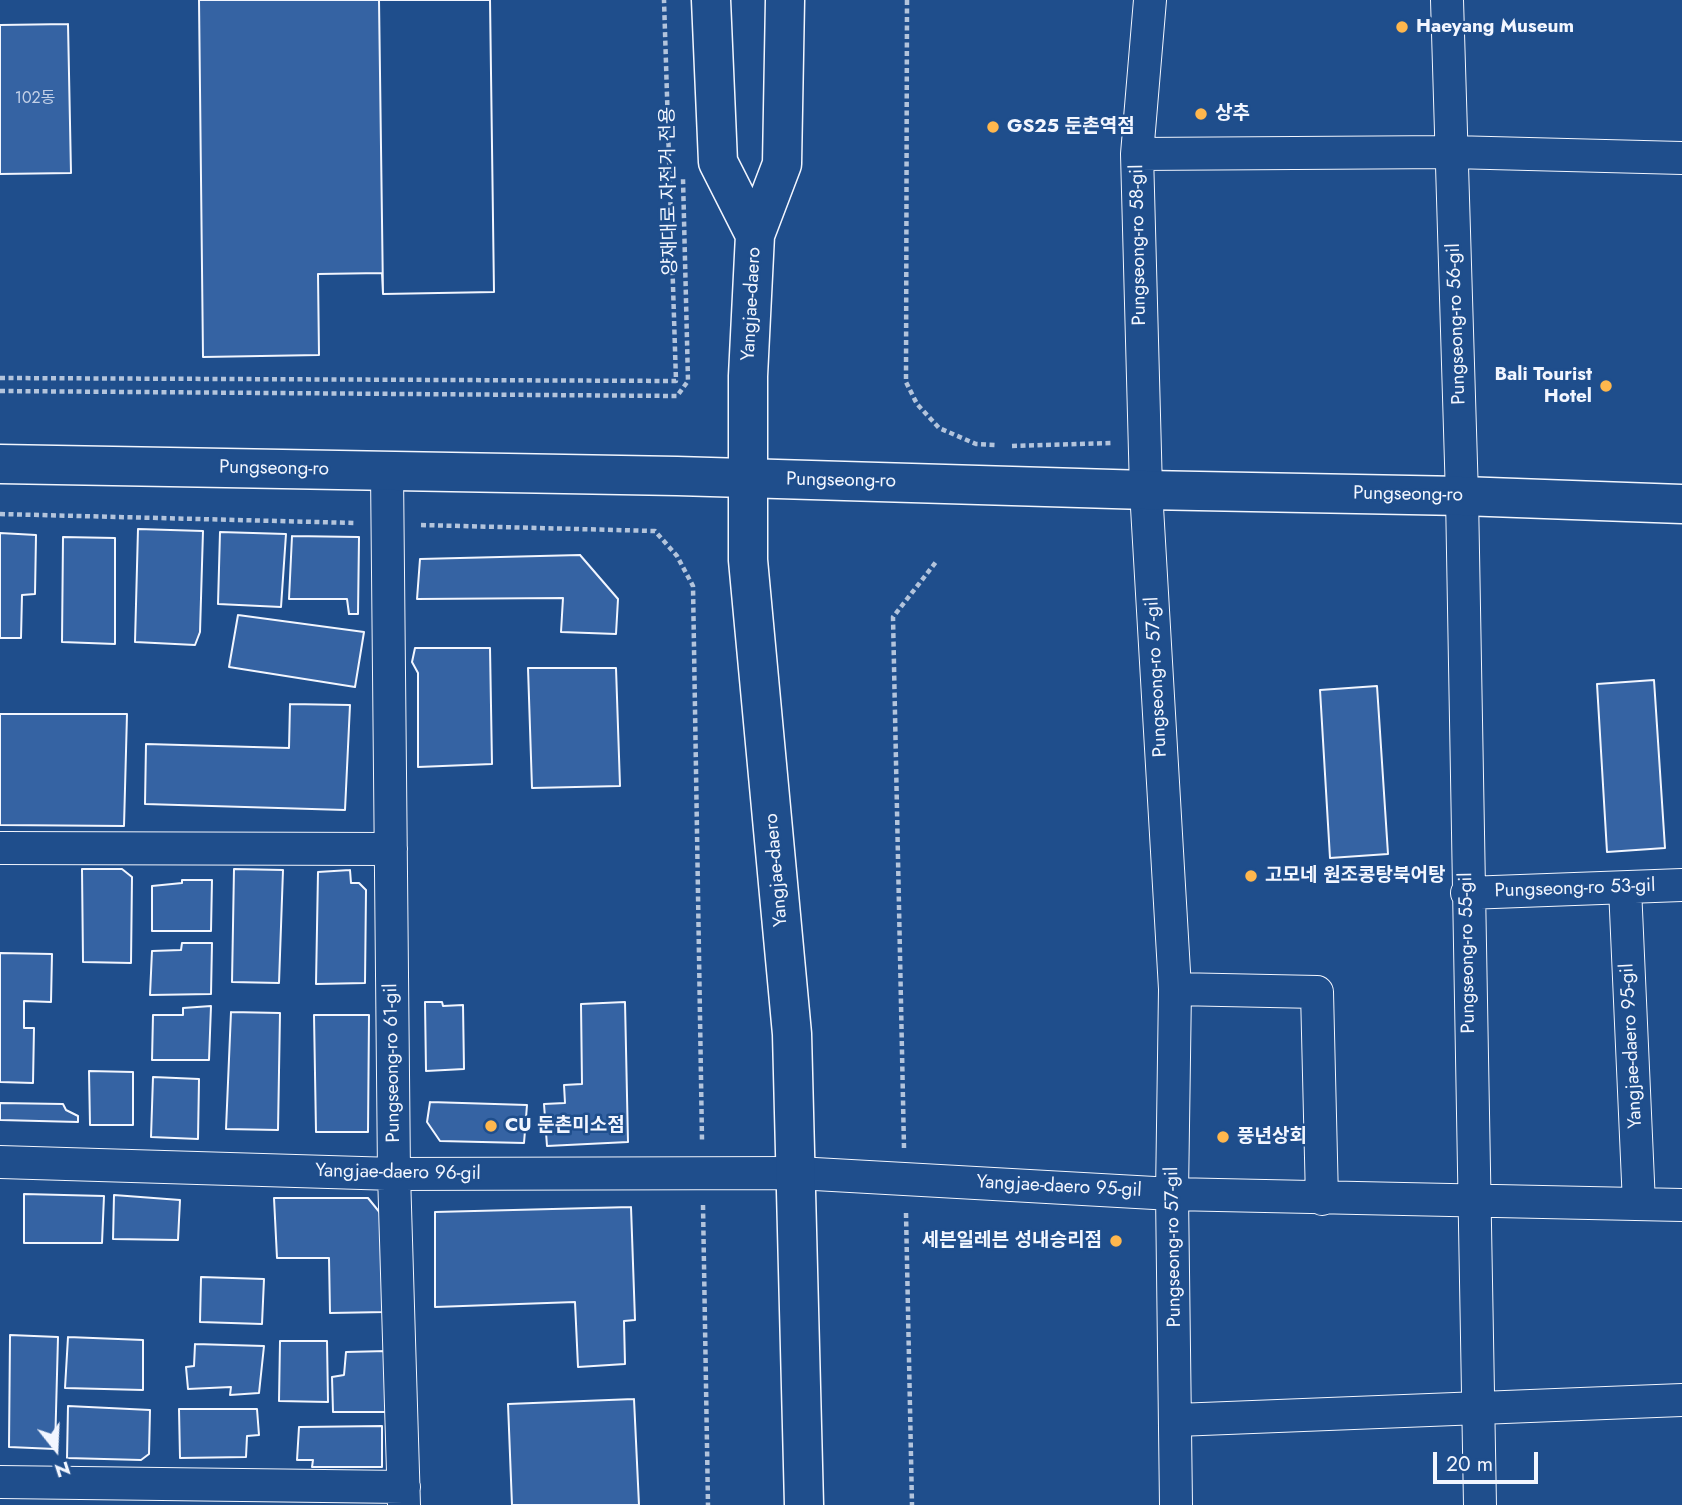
<!DOCTYPE html>
<html>
<head>
<meta charset="utf-8">
<style>
  body { margin:0 }
  #map { position:relative; width:1682px; height:1505px; overflow:hidden; background:#1f4e8c; font-family:Jost,sans-serif }
  canvas { display:block }
  .north { position:absolute; left:21px; top:1414px; width:70px; height:70px; -webkit-text-stroke:5px #1f4e8c; paint-order:stroke; rotate:162deg; font-size:19px; font-weight:700; line-height:28px; text-align:center; color:#f2f6ff }
  .north::after { content:''; display:block; margin:auto; width:24px; height:32px; background:#f2f6ff; clip-path:polygon(50% 0,100% 100%,50% 72%,0 100%) }
  .scale { position:absolute; left:1433px; top:1452px; width:105px; height:32px; box-sizing:border-box; border:4px solid #f2f6ff; border-top:0; padding-left:9px; font-size:21px; line-height:24px; white-space:nowrap; color:#f2f6ff; -webkit-text-stroke:5px #1f4e8c; paint-order:stroke }
</style>
</head>
<body>
<div id="map">
<canvas width="1682" height="1505"></canvas>
<div class="north">N</div>
<div class="scale">20 m</div>
</div>
<script>
const context = document.querySelector('canvas').getContext('2d');
context.lineJoin = 'round';
function fill(path, color) { context.fillStyle = color; context.fill(path, 'evenodd'); }
const shape = rows => new Path2D(rows.map(r => 'M' + r).join(''));
function strokePath(path, color, width, dash) { context.strokeStyle = color; context.lineWidth = width; context.lineCap = dash ? 'butt' : 'round'; context.setLineDash(dash || []); context.stroke(path); }
function drawText(font, color, halo, rows, align = 'center') {
  context.font = font + ' Jost,"Noto Sans KR",sans-serif'; context.lineWidth = 5; context.setLineDash([]); context.textBaseline = 'middle'; context.strokeStyle = halo; context.fillStyle = color; for (const [text, x, y, turn = 0] of rows) {
    context.save(); context.translate(x, y); context.rotate((+turn || 0) * Math.PI / 180); context.textAlign = isNaN(turn) ? turn : align; if (halo) context.strokeText(text, 0, 0); context.fillText(text, 0, 0); context.restore();
  }
}
const building = shape([
  [199,0,490,0,494,292,383,294,382,273,318,274,319,355,203,357,199,0],
  [379,0,490,0,494,292,383,294,379,0],
  [68,24,71,173,0,174,0,25,68,24],
  [138,529,203,531,200,632,195,645,135,642,138,529],
  [220,532,286,534,281,607,218,604,220,532],
  [0,533,36,535,35,594,22,595,21,638,0,638,0,533],
  [292,536,359,537,358,614,349,614,347,599,289,599,292,536],
  [63,537,115,538,115,644,62,642,63,537],
  [580,555,618,599,616,634,561,632,563,598,417,599,420,559,580,555],
  [238,615,364,632,355,687,229,667,238,615],
  [415,648,490,648,492,764,418,767,418,673,412,662,415,648],
  [528,668,616,668,620,786,532,788,528,668],
  [1654,680,1665,848,1607,852,1597,684,1654,680],
  [1377,686,1388,854,1330,858,1320,690,1377,686],
  [290,704,350,705,345,810,145,804,146,744,289,748,290,704],
  [0,714,127,714,124,826,0,825,0,714],
  [82,869,122,869,132,877,131,963,83,962,82,869],
  [234,869,283,870,279,983,232,982,234,869],
  [350,870,351,883,359,883,366,890,365,983,316,984,318,872,350,870],
  [182,880,212,880,211,931,152,931,152,886,182,883,182,880],
  [182,943,212,943,211,994,150,995,152,951,181,950,182,943],
  [0,953,52,954,51,1002,24,1001,24,1028,34,1028,33,1083,0,1082,0,953],
  [425,1002,442,1002,443,1006,463,1005,464,1069,426,1071,425,1002],
  [625,1002,628,1142,547,1146,544,1104,565,1103,564,1085,582,1084,581,1004,625,1002],
  [211,1006,209,1060,152,1060,153,1015,183,1015,183,1008,211,1006],
  [231,1012,280,1013,278,1130,226,1129,231,1012],
  [314,1015,369,1015,368,1132,316,1132,314,1015],
  [89,1071,133,1072,133,1125,90,1125,89,1071],
  [153,1077,199,1079,198,1139,151,1137,153,1077],
  [430,1102,527,1105,524,1143,440,1141,427,1122,430,1102],
  [0,1103,63,1104,66,1110,78,1116,78,1122,0,1120,0,1103],
  [24,1194,104,1196,102,1243,24,1243,24,1194],
  [114,1195,180,1200,178,1240,113,1239,114,1195],
  [274,1198,368,1198,385,1219,386,1312,330,1313,329,1258,277,1258,274,1198],
  [631,1207,635,1320,624,1321,625,1364,578,1367,575,1302,435,1307,435,1212,631,1207],
  [201,1277,264,1279,262,1324,200,1322,201,1277],
  [10,1335,58,1337,55,1449,9,1447,10,1335],
  [68,1337,143,1340,143,1390,65,1388,68,1337],
  [280,1341,327,1341,328,1402,279,1401,280,1341],
  [195,1344,264,1346,259,1393,230,1395,231,1387,188,1389,186,1367,194,1366,195,1344],
  [387,1351,388,1412,333,1412,332,1377,344,1375,346,1352,387,1351],
  [634,1399,639,1505,512,1505,508,1404,634,1399],
  [68,1406,150,1410,149,1454,141,1460,67,1458,68,1406],
  [179,1409,257,1409,259,1435,247,1436,246,1457,180,1458,179,1409],
  [382,1426,382,1467,312,1467,313,1460,297,1460,299,1427,382,1426]
]);
fill(building, '#3563a3');
strokePath(building, '#f2f6ff', 2);
const street = shape([
  [1150,0,1137,154,1146,490,1175,989,1172,1194,1176,1505],
  [1447,0,1462,496,1480,1505],
  [1137,154,1452,152,1682,158],
  [387,472,394,1174,404,1505],
  [0,848,391,849],
  [1625,888,1639,1204],
  [1467,893,1682,885],
  [1175,989,1317,992,1322,1199],
  [0,1162,394,1174,797,1173,1172,1194,1682,1205],
  [1177,1420,1682,1400],
  [0,1482,404,1487]
]);
const secondary = shape([
  [0,464,677,476,1146,490,1462,496,1682,504]
]);
const primary = shape([
  [711,0,718,162,755,235],
  [785,0,782,164,755,235,748,376,748,560,792,1034,804,1505]
]);
strokePath(street, '#f2f6ff', 34);
strokePath(secondary, '#f2f6ff', 41);
strokePath(primary, '#f2f6ff', 41);
strokePath(shape([
  [907,0,906,382,917,404,939,428,976,444,996,445],
  [0,378,676,381,664,0],
  [0,391,677,396,688,381,683,179],
  [1012,446,1112,443],
  [0,514,356,523],
  [421,525,655,531,677,556,693,586,702,1140],
  [904,1148,893,617,936,562],
  [703,1205,708,1505],
  [906,1213,912,1505]
]), '#b3c4dc', 4.5, [5, 3.5]);
strokePath(street, '#1f4e8c', 32);
strokePath(secondary, '#1f4e8c', 38);
strokePath(primary, '#1f4e8c', 38);
for (const [x, y, r, color] of [
  [1402,27,7,"#ffb74d"],
  [1201,114,7,"#ffb74d"],
  [993,127,7,"#ffb74d"],
  [1606,386,7,"#ffb74d"],
  [1251,876,7,"#ffb74d"],
  [491,1126,7,"#ffb74d"],
  [1223,1137,7,"#ffb74d"],
  [1116,1241,7,"#ffb74d"]
]) { const dot = new Path2D(); dot.arc(x, y, r, 0, 2 * Math.PI); context.fillStyle = color; context.fill(dot); strokePath(dot, '#1f4e8c', 2.5); }
drawText('16px', '#c3d1e8', null, [
  ["102동",35,99]
]);
drawText('bold 19px', '#f2f6ff', '#1f4e8c', [
  ["Haeyang Museum",1416,27],
  ["상추",1215,114],
  ["GS25 둔촌역점",1007,127],
  ["Bali Tourist",1592,375,"right"],
  ["Hotel",1592,397,"right"],
  ["고모네 원조콩탕북어탕",1265,876],
  ["CU 둔촌미소점",505,1126],
  ["풍년상회",1237,1137],
  ["세븐일레븐 성내승리점",1102,1241,"right"]
], 'left');
drawText('19px', '#f2f6ff', '#1f4e8c', [
  ["양재대로 자전거 전용",670,191,-91],
  ["Pungseong-ro 58-gil",1139,245,-91],
  ["Yangjae-daero",752,304,-87],
  ["Pungseong-ro 56-gil",1457,324,-92],
  ["Pungseong-ro",274,469,1],
  ["Pungseong-ro",841,481,1],
  ["Pungseong-ro",1408,495,1],
  ["Pungseong-ro 57-gil",1157,677,-93],
  ["Yangjae-daero",777,870,-95],
  ["Pungseong-ro 53-gil",1575,889,-2],
  ["Pungseong-ro 55-gil",1468,953,-91],
  ["Yangjae-daero 95-gil",1632,1046,-93],
  ["Pungseong-ro 61-gil",393,1063,-91],
  ["Yangjae-daero 96-gil",398,1173,1],
  ["Yangjae-daero 95-gil",1059,1187,3],
  ["Pungseong-ro 57-gil",1174,1247,-91]
]);
</script>
</body>
</html>
